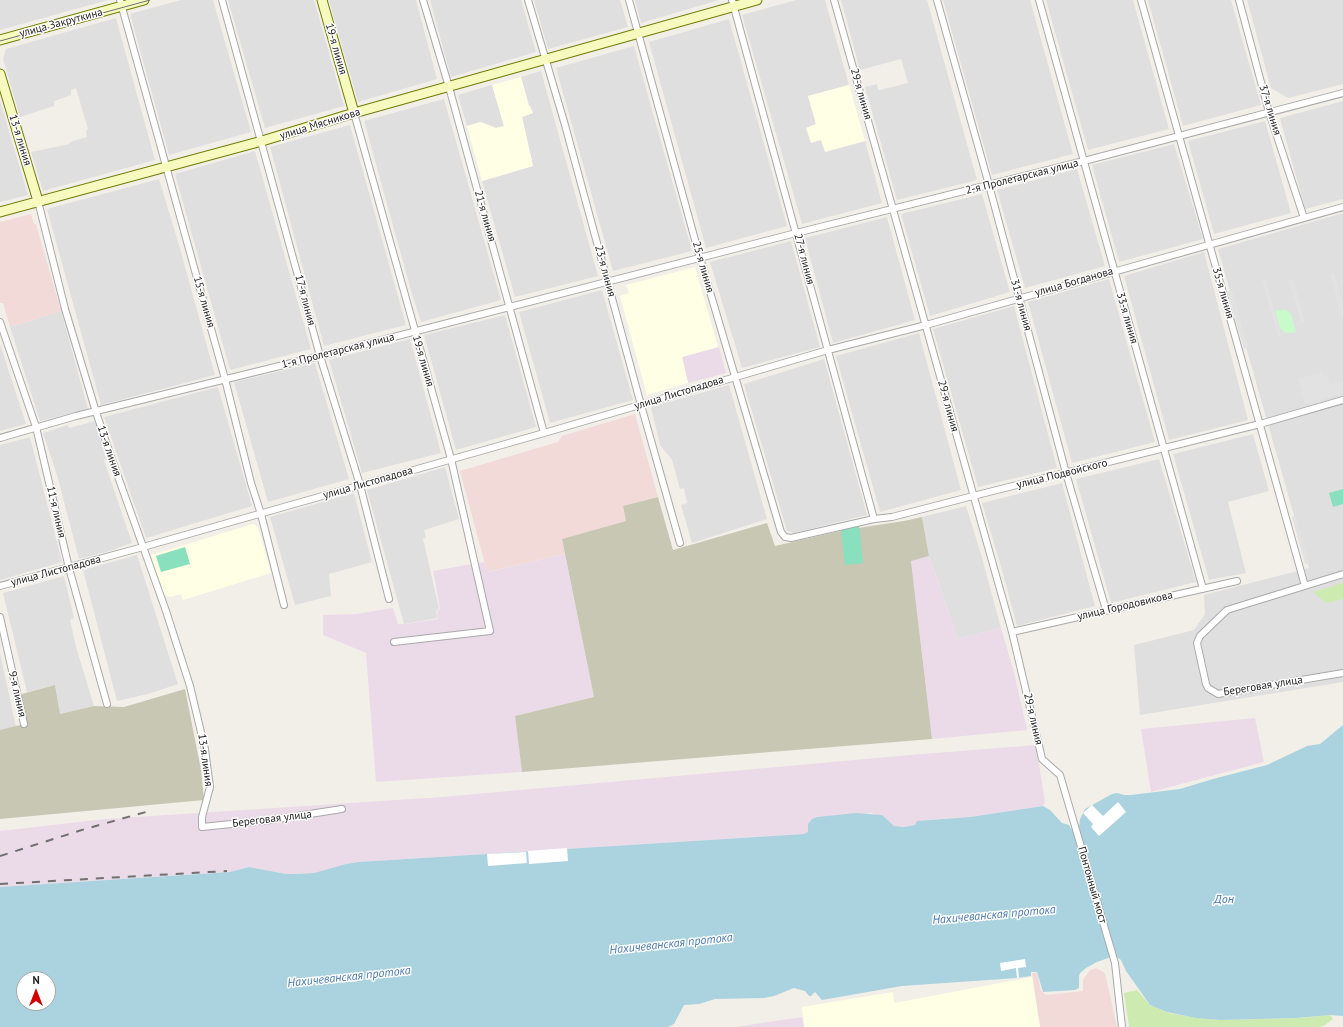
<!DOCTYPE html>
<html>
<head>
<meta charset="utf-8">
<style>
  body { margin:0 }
  #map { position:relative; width:1343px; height:1027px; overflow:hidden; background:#f2efe9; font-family:"PT Sans",sans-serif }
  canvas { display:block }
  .north { position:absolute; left:16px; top:971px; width:40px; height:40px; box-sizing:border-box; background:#fff; border:1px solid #a7a7a7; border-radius:50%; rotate:0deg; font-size:11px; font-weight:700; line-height:16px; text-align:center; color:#222 }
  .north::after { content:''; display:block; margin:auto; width:14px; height:18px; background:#d40000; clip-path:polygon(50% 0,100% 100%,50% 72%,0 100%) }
</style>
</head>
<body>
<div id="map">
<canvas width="1343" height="1027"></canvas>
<div class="north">N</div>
</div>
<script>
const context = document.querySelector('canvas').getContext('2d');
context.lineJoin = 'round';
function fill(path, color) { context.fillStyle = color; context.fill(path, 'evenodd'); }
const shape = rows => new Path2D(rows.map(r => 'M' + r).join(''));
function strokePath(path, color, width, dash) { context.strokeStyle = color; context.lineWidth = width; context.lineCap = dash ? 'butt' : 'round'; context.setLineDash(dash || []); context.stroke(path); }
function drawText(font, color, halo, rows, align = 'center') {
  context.font = font + ' "PT Sans",sans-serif'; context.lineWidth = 3; context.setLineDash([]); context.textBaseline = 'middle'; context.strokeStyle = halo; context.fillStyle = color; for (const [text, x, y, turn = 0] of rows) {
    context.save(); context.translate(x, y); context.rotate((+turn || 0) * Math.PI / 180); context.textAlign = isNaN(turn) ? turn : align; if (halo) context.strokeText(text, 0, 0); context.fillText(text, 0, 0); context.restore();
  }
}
fill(shape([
  [0,0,108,0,0,30],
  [181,0,213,0,251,132,169,155,130,14],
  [228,0,314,0,344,106,265,128],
  [329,0,416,0,437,79,358,102],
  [430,0,521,0,536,52,451,77],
  [534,0,620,0,628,27,548,49],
  [635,0,719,0,641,23],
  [796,0,825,0,849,85,808,96,816,124,807,128,822,140,825,151,865,141,882,203,802,224,742,15],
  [841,0,927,0,977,180,897,200,865,87,877,84,878,89,880,90,908,83,901,59,860,70],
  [943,0,1030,0,1073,154,992,175],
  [1046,0,1133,0,1169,129,1088,150],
  [1148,0,1231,0,1261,105,1183,126],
  [1247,0,1343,0,1343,84,1288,98,1271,88],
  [116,18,155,160,43,191,31,152,69,144,70,142,87,137,86,131,88,129,84,116,76,88,71,90,71,95,54,101,54,106,20,117,3,59,6,49],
  [729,19,787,226,706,248,649,42],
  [634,46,692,251,613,271,556,68],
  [541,71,598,276,515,297,482,181,533,166,522,117,533,113,529,106,521,77],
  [492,85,504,126,496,128,481,122,467,126,458,95],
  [444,99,501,300,421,322,412,294,364,121],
  [0,101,28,195,0,202],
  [1343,101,1343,199,1305,209,1280,118],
  [1265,121,1291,213,1214,234,1188,141],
  [350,125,406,325,324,346,270,147],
  [1174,144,1203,239,1119,262,1092,165],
  [255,151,311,349,230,370,175,174],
  [1077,169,1105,266,1025,288,997,190],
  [159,179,179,245,215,375,101,405,47,209],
  [982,194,1010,292,930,316,901,214],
  [1343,213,1343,682,1140,715,1134,645,1194,630,1205,614,1204,595,1309,568,1218,249],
  [887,217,915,320,833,343,805,238],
  [791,241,820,347,742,368,710,262],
  [1204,252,1248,420,1169,440,1124,276],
  [1109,279,1155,442,1072,463,1028,302],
  [602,290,633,400,550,423,519,312],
  [1014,306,1057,468,978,487,933,329],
  [61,311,88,409,40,421,10,327],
  [505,315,536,427,456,450,424,335],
  [919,333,961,490,880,512,836,356],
  [410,339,441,453,362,473,329,360],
  [0,344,26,424,0,431],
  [824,359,867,515,794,533,787,531,744,384],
  [315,363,349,479,268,502,234,382],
  [729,385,767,519,692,543,681,505,687,503,684,488,680,489,672,460,660,445,651,407],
  [218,387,252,506,146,538,104,417],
  [95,421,106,459,104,460,132,543,117,548,117,549,79,559,57,475,43,433,68,425,69,428],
  [1253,434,1269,491,1228,502,1246,573,1209,580,1173,454],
  [30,437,62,562,0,580,0,445],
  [1159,459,1196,582,1111,603,1076,479],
  [445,467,459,519,424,530,426,538,423,539,439,608,436,612,438,618,404,624,367,490],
  [1062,483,1095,606,1017,626,1000,563,982,503],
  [354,493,372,562,329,574,331,596,295,605,270,517],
  [966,506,981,554,1001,628,958,639,929,556,922,517],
  [137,555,178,684,148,694,117,701,83,570],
  [64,576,74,618,70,620,76,647,94,706,60,714,55,685,27,692,3,593],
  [0,653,16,727,0,730]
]), '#e0dfdf');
fill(shape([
  [31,214,34,224,36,224,61,311,10,327,3,303,0,303,0,222],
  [635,414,658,497,623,506,626,521,562,539,565,554,487,572,460,471,558,442,562,436],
  [1096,968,1105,973,1117,1027,1040,1027,1032,973,1037,973,1041,991,1046,995,1083,991,1083,980,1090,970]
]), '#f2dad9');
fill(shape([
  [719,347,726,373,688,383,682,357],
  [565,554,594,697,515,716,522,772,376,782,366,653,323,635,323,615,356,614,393,608,398,624,405,624,438,619,437,612,440,608,433,571,484,562,488,572],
  [929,556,958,639,1001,628,1014,672,1027,730,932,739,911,560],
  [1255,718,1264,762,1151,792,1141,729],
  [1036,745,1045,802,1043,806,970,817,918,821,914,826,898,827,894,826,872,813,817,817,810,821,808,832,804,834,359,862,346,864,314,873,296,874,286,874,249,867,230,872,0,887,0,831,105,819,443,797,910,755],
  [802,1017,804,1027,735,1027]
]), '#ebdbe8');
fill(shape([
  [521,77,529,106,530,106,533,113,522,117,533,166,482,181,467,126,481,122,496,128,504,126,492,85],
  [849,85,865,141,825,152,821,140,811,143,806,128,816,124,808,96],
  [695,267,718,347,682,357,688,383,647,395,620,296,629,293,626,285],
  [253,524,258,527,271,573,183,600,181,594,170,597,163,594,151,555],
  [1032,977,1040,1027,804,1027,802,1007,893,992,894,1003]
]), '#ffffe5');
fill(shape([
  [658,497,673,550,767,523,775,546,845,530,904,521,922,517,929,556,911,561,932,739,522,772,515,716,594,697,562,539,626,521,623,506],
  [55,685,60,714,94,706,124,707,185,689,201,770,204,800,0,819,0,730,24,724,18,695]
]), '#c7c7b4');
fill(shape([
  [1343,583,1343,599,1326,603,1313,592],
  [1137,990,1150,1005,1169,1013,1198,1018,1222,1020,1298,1018,1330,1015,1333,1019,1325,1025,1320,1027,1129,1027,1124,993]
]), '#cdebb0');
fill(shape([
  [1282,310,1286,310,1291,314,1296,332,1288,333,1284,332,1280,328,1275,311]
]), '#c8facc');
fill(shape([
  [1343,489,1343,504,1333,507,1329,493],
  [859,526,863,563,845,565,841,528],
  [185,547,190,564,161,572,156,556]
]), '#88e0be');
fill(shape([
  [1334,272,1343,305,1343,321,1330,274],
  [1265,278,1281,335,1278,336,1262,279],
  [1293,279,1305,321,1301,323,1289,280],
  [1232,290,1248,347,1244,349,1227,291],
  [1322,372,1323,376,1327,375,1330,385,1343,381,1343,394,1305,404,1298,379],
  [1296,516,1309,563,1305,564,1292,517]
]), '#e2e2e2');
fill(shape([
  [1343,725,1343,1016,1330,1015,1296,1018,1221,1020,1196,1018,1167,1012,1150,1005,1126,971,1121,960,1117,957,1111,957,1097,962,1086,968,1080,973,1079,976,1079,988,1075,990,1043,992,1037,972,1031,972,1031,976,1017,978,902,986,822,1000,815,992,811,996,809,996,805,991,794,988,774,996,764,998,715,999,699,1004,684,1005,674,1024,668,1027,0,1027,0,887,230,872,249,867,286,874,296,874,314,873,346,864,359,862,804,834,808,832,808,824,812,819,817,817,856,813,882,815,894,826,904,827,915,825,917,821,970,817,1043,806,1050,810,1062,823,1069,825,1072,830,1073,830,1079,827,1080,819,1085,809,1112,794,1117,793,1124,795,1131,795,1180,789,1213,779,1267,765,1307,746,1320,744],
  [24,979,48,979,48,1003,24,1003]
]), '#aad3df');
fill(shape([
  [1118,802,1126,812,1099,836,1091,827,1093,824,1083,813,1092,805,1103,816],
  [567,848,568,861,529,864,528,851],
  [526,852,527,863,488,866,487,854],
  [1025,959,1026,967,1018,968,1019,978,1017,978,1016,968,1001,971,1000,963]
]), '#fff');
const street = shape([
  [120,0,225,379,251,483,261,514,284,605],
  [222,0,320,356,360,485,389,599],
  [423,0,449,87,544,433],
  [528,0,565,125,641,405,680,543],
  [629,0,700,258,781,532,785,537,791,538,874,519,892,517,973,496,1260,424,1343,400],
  [732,0,874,519],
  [834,0,1012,632,1040,750,1042,759,1060,775,1115,963,1122,1027],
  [937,0,989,185,1066,473,1106,610],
  [1039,0,1203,589],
  [1141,0,1305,586],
  [1239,0,1269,112,1304,218],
  [354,113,451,459,490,631,394,642],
  [38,201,65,309,96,412,111,457,166,611,190,686,205,749,210,787,202,817,202,827,271,820,342,809],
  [0,322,36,427,69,568,107,704],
  [0,438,76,416,320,356,796,233,1084,161,1343,93],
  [1343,574,1227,610,1200,636,1197,643,1206,684,1208,688,1218,694,1343,673],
  [0,586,143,547,544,433,828,350,926,325,1343,207],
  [0,617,24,724],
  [1012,632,1237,581]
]);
const secondary = shape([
  [322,0,354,113],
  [0,40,144,0],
  [0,74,38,201],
  [0,212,262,141,354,113,757,0]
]);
strokePath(street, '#a9a9a9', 8);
strokePath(secondary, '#707d05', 11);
strokePath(street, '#fff', 6);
strokePath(secondary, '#f7fabf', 9);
strokePath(shape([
  [0,41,150,0]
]), '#707070', 1);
strokePath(shape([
  [0,856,85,829,153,810],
  [0,884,227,871]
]), '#707070', 2, [8, 8]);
drawText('11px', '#222', '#fff', [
  ["улица Закруткина",61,23,-15],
  ["19-я линия",336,49,74],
  ["29-я линия",861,94,74],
  ["37-я линия",1270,110,73],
  ["улица Мясникова",320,124,-17],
  ["13-я линия",20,140,73],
  ["2-я Пролетарская улица",1022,177,-14],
  ["21-я линия",485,216,74],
  ["27-я линия",804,259,75],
  ["25-я линия",703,267,74],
  ["23-я линия",605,271,75],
  ["улица Богданова",1074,282,-16],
  ["35-я линия",1223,293,74],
  ["17-я линия",305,300,75],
  ["15-я линия",204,302,74],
  ["31-я линия",1021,305,75],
  ["33-я линия",1127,318,74],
  ["1-я Пролетарская улица",338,351,-14],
  ["19-я линия",423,361,74],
  ["улица Листопадова",679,393,-17],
  ["29-я линия",948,406,75],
  ["13-я линия",109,451,71],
  ["улица Подвойского",1062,474,-14],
  ["улица Листопадова",368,483,-16],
  ["11-я линия",56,512,77],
  ["улица Листопадова",56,571,-15],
  ["улица Городовикова",1125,606,-13],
  ["Береговая улица",1263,686,-9],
  ["9-я линия",17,694,77],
  ["29-я линия",1033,719,77],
  ["13-я линия",205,760,82],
  ["Береговая улица",272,819,-7],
  ["Понтонный мост",1092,885,74]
]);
drawText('italic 12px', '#4a7aab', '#fff', [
  ["Дон",1224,900],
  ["Нахичеванская протока",994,915,-5],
  ["Нахичеванская протока",671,944,-6],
  ["Нахичеванская протока",349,977,-6]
]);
</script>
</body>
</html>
